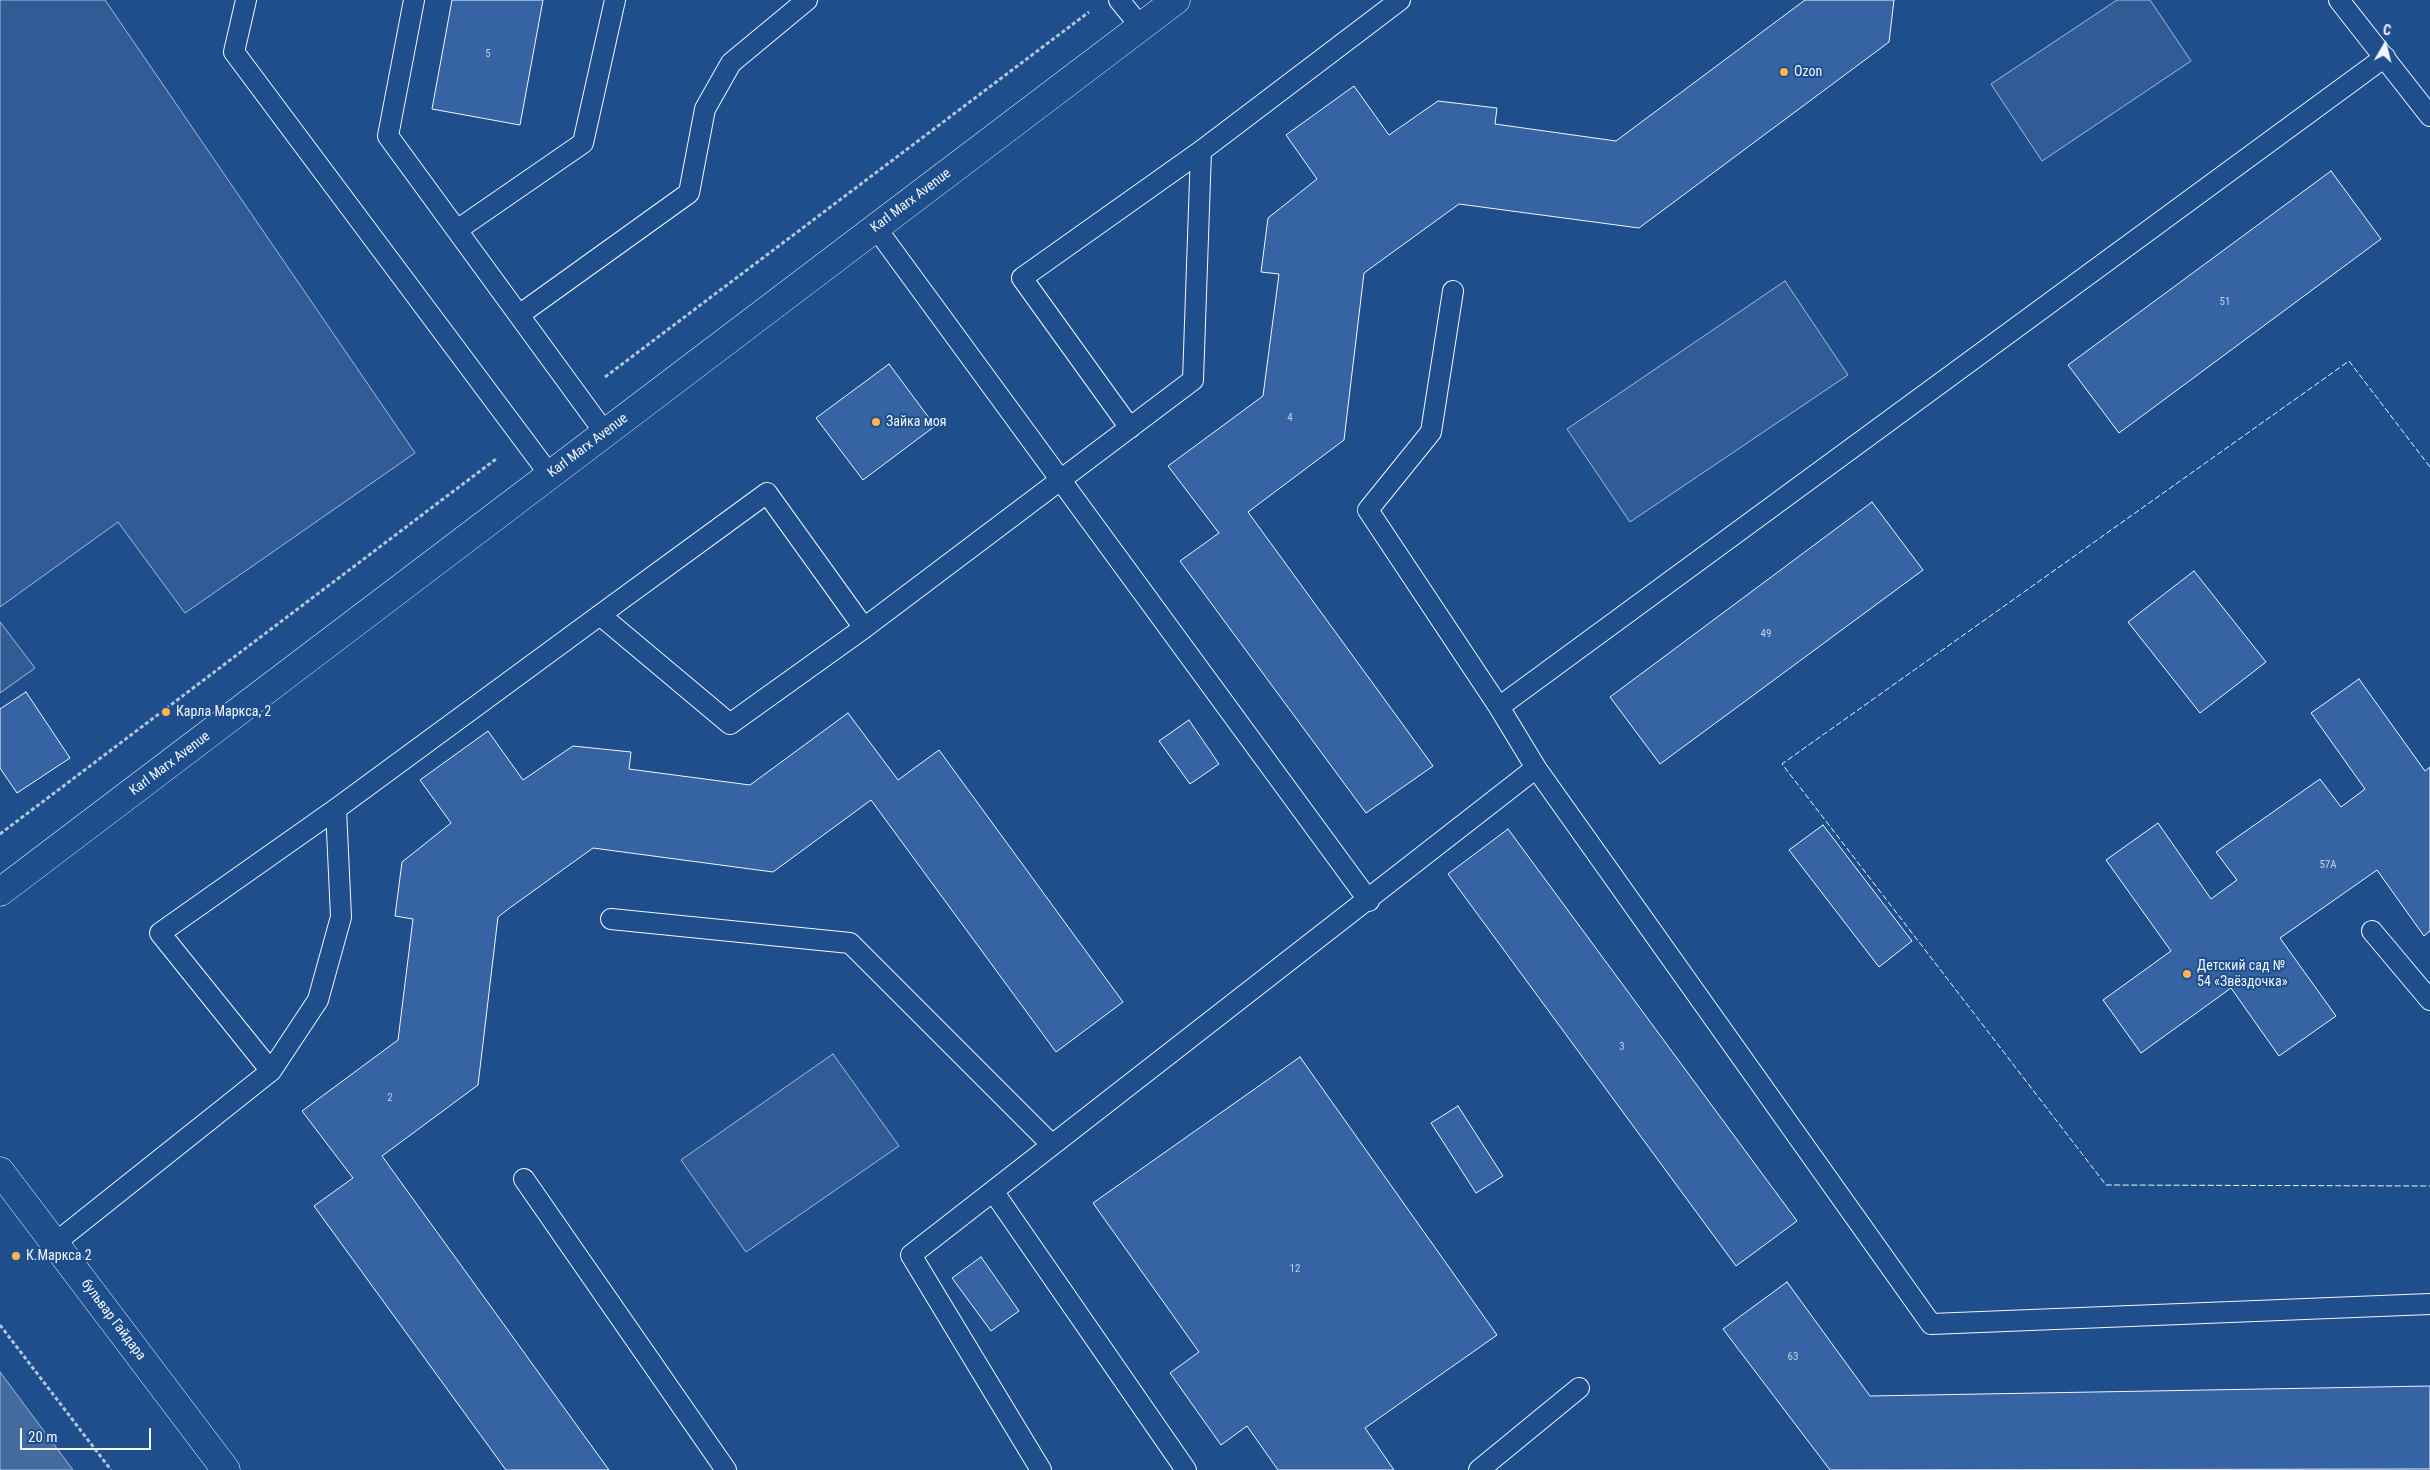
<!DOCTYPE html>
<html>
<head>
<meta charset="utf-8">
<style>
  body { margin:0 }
  #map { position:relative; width:2430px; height:1470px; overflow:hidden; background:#1f4e8c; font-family:"Roboto Condensed",sans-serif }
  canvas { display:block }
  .north { position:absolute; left:2360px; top:20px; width:50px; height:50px; -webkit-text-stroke:4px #1f4e8c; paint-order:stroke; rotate:8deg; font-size:14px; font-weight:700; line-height:20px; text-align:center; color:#f2f6ff }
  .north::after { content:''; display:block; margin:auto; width:18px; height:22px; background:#f2f6ff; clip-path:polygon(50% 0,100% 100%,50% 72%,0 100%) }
  .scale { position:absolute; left:20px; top:1428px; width:131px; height:22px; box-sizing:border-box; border:2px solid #f2f6ff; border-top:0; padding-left:6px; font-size:15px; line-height:18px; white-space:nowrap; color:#f2f6ff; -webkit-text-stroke:4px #1f4e8c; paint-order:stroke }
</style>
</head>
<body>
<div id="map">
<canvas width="2430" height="1470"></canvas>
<div class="north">С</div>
<div class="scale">20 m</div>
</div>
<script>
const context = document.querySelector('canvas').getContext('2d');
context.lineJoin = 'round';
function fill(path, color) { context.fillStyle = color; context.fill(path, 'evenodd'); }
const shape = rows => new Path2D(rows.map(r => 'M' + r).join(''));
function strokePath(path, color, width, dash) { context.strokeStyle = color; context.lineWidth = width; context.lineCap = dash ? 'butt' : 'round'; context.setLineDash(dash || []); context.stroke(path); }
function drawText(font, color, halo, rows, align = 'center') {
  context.font = font + ' "Roboto Condensed",sans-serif'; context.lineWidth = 4; context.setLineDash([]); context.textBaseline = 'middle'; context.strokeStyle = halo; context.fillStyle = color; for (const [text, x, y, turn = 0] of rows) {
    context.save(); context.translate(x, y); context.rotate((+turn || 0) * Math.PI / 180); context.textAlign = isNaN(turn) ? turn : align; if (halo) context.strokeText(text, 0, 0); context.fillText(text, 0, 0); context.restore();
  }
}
const built = shape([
  [0,0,105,0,415,453,185,613,118,522,0,607,0,0],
  [2117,0,2150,0,2191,61,2042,161,1991,84,2117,0],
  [1785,281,1848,375,1630,522,1567,429,1785,281],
  [0,622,35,668,0,693,0,622],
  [833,1054,899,1146,746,1252,681,1160,833,1054]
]);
fill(built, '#305b95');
strokePath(built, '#a8bbd7', 1);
const water = shape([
  [0,1372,73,1470,0,1470,0,1372]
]);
fill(water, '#446ba0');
strokePath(water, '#a8bbd7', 1);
const building = shape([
  [452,0,543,0,520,125,432,109,452,0],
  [1805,0,1894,0,1889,42,1639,228,1459,204,1364,273,1344,440,1248,512,1433,766,1366,813,1180,561,1219,533,1168,466,1263,396,1279,274,1261,272,1268,218,1317,179,1286,135,1354,86,1389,135,1438,101,1497,108,1495,124,1616,141,1805,0],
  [2331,171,2381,239,2119,433,2068,365,2331,171],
  [889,364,935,426,863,480,816,418,889,364],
  [1872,502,1923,570,1660,764,1610,697,1872,502],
  [2194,571,2266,662,2200,713,2128,622,2194,571],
  [2359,679,2425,771,2430,767,2430,931,2424,936,2377,870,2280,938,2336,1016,2279,1056,2231,988,2141,1053,2103,1000,2171,951,2106,860,2158,823,2211,899,2237,880,2216,852,2320,779,2341,807,2365,789,2311,713,2359,679],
  [26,692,70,758,17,793,0,768,0,709,26,692],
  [848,713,898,780,939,750,1123,1002,1056,1052,871,800,773,872,593,848,511,907,498,917,478,1085,382,1156,609,1470,506,1470,314,1206,353,1178,302,1111,398,1040,413,919,395,916,402,862,451,823,420,780,488,731,523,780,573,746,631,752,629,769,750,785,848,713],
  [1189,720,1219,764,1190,784,1159,741,1189,720],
  [1823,825,1912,941,1879,967,1789,850,1823,825],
  [1508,829,1797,1221,1736,1266,1448,874,1508,829],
  [1300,1057,1497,1335,1365,1428,1394,1470,1278,1470,1247,1426,1221,1445,1170,1373,1199,1352,1093,1203,1300,1057],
  [1458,1106,1503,1176,1476,1193,1431,1123,1458,1106],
  [981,1257,1019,1311,991,1331,952,1278,981,1257],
  [1787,1282,1870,1396,2430,1386,2430,1469,1830,1470,1723,1329,1787,1282]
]);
fill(building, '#3563a3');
strokePath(building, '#f2f6ff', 1);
const lane = shape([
  [246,0,234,52,550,475],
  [414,0,388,136,605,433],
  [1119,0,1141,27],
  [2339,0,2430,116],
  [876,228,1369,901],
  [457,230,583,143,615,0],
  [1453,291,1431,432,1368,510,1499,707,1536,768,1931,1324,2430,1304],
  [519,315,689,193,705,109,731,63,807,0],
  [1130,428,1022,278,1201,151,1400,0],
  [864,628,1193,380,1201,151],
  [1499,707,2385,57],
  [611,919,850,943,1052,1145],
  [2372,931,2430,1000],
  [271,1071,160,933,336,809,600,615,767,493,864,628,730,724,600,615],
  [524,1179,726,1470],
  [993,1191,1186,1470],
  [55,1243,271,1071,318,1000,341,917,336,809],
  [1041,1470,911,1255,1536,768],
  [1479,1470,1579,1388]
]);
const secondary = shape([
  [0,892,1176,0],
  [0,1171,226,1470]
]);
strokePath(lane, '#f2f6ff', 22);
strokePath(secondary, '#f2f6ff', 29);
strokePath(shape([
  [605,377,1089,12],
  [0,834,496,459],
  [0,1325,111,1470]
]), '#b3c4dc', 3, [4, 2.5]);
strokePath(lane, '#1f4e8c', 20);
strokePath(secondary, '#1f4e8c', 28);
strokePath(shape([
  [2430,467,2349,361,1782,764,2106,1185,2430,1186]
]), '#f2f6ff', 1, [6, 2.5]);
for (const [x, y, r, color] of [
  [1784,72,5,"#ffb74d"],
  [876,422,5,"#ffb74d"],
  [166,712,5,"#ffb74d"],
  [2187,974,5,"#ffb74d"],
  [16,1256,5,"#ffb74d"]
]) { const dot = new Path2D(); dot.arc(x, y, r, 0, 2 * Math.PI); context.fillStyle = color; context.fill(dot); strokePath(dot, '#1f4e8c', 2); }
drawText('11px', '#c3d1e8', null, [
  ["5",488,54],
  ["51",2225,302],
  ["4",1290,418],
  ["49",1766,634],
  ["57А",2328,865],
  ["3",1622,1047],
  ["2",390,1098],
  ["12",1295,1269],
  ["63",1793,1357]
]);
drawText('14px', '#f2f6ff', '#1f4e8c', [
  ["Ozon",1794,72],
  ["Зайка моя",886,422],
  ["Карла Маркса, 2",176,712],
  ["Детский сад №",2197,966],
  ["54 «Звёздочка»",2197,982],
  ["К.Маркса 2",26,1256]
], 'left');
drawText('14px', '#f2f6ff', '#1f4e8c', [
  ["Karl Marx Avenue",911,201,-37],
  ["Karl Marx Avenue",588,446,-37],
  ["Karl Marx Avenue",170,764,-37],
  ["бульвар Гайдара",113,1320,53]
]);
</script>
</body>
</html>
